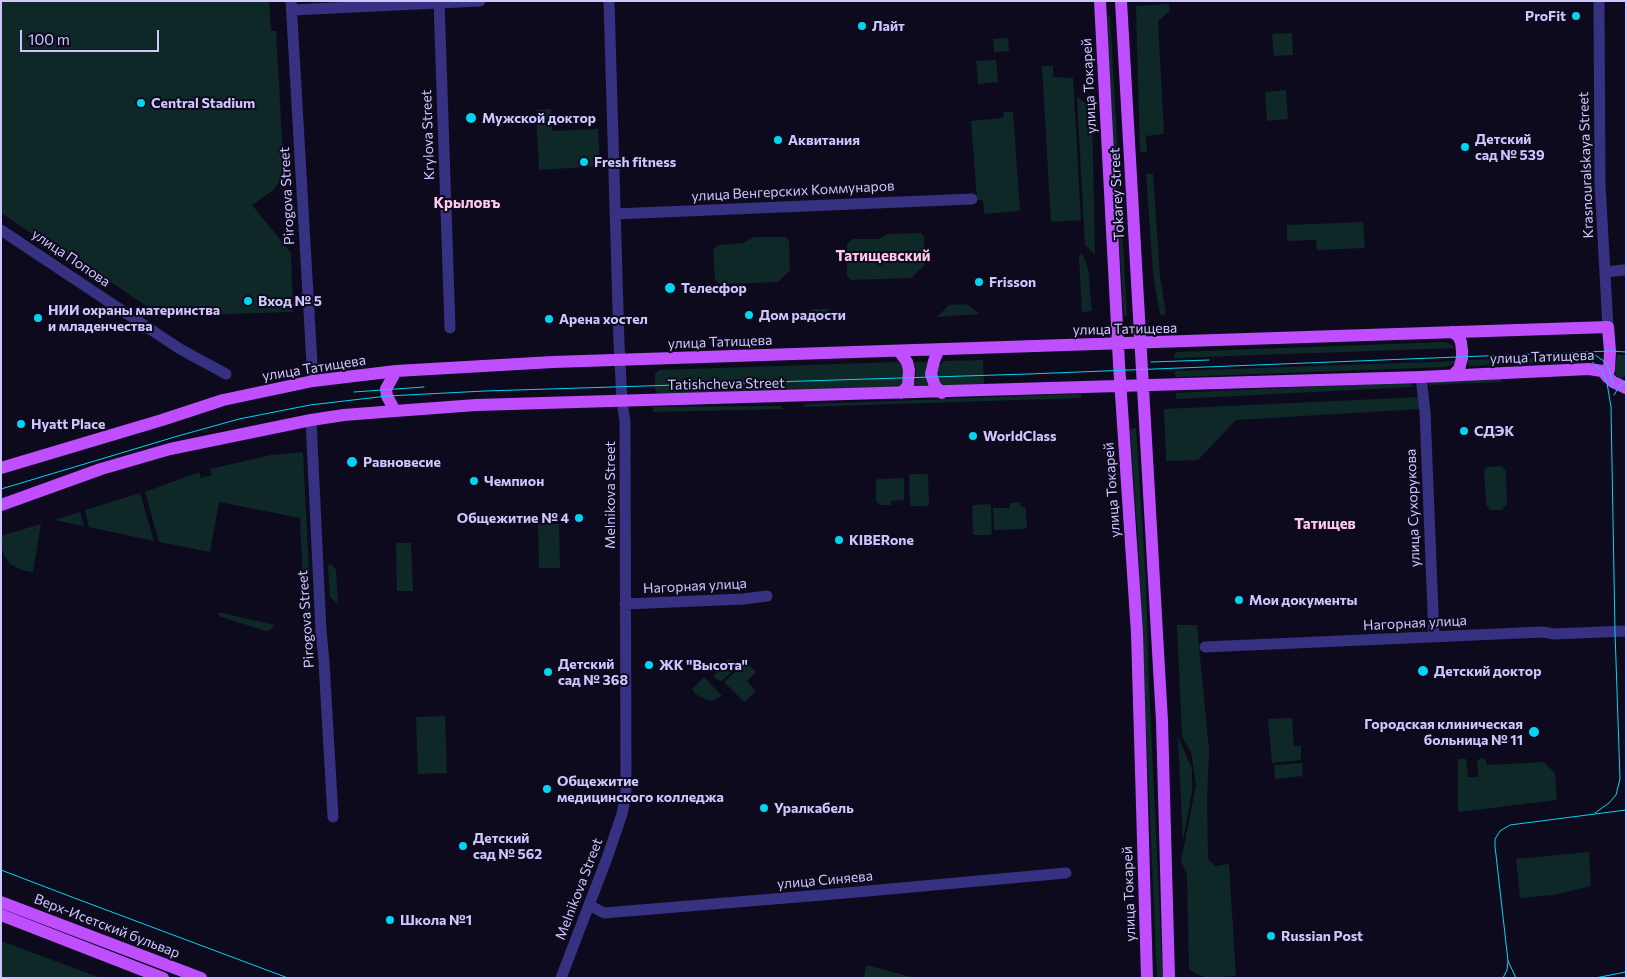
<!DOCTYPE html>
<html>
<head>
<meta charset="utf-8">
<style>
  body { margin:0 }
  #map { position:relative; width:1627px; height:979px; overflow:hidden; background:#0e0a1d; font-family:Commissioner,sans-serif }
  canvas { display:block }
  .frame { position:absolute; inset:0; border:2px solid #cec7ff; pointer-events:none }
  .scale { position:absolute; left:20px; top:30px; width:139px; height:22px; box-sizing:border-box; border:2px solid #cec7ff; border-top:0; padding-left:6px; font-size:15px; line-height:18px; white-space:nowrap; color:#cec7ff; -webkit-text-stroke:4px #0e0a1d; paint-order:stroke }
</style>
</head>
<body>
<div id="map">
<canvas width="1627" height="979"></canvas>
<div class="frame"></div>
<div class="scale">100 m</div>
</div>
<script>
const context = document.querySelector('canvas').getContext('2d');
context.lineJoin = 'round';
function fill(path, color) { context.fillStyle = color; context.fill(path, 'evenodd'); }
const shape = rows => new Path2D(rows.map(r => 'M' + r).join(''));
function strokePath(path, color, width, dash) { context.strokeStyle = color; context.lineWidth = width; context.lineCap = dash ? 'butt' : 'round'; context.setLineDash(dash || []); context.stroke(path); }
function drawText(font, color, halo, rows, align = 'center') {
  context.font = font + ' Commissioner,sans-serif'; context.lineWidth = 4; context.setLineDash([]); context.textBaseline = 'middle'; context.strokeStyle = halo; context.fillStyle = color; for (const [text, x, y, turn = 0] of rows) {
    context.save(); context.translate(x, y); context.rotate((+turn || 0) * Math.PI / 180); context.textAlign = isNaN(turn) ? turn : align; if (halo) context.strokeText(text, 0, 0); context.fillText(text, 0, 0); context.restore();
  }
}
fill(shape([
  [1,1,269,1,271,31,276,31,284,175,273,190,252,205,291,253,293,312,161,316,86,265,71,260,1,213],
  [1169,4,1170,11,1158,21,1164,134,1146,136,1147,152,1140,152,1136,6],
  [1110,15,1127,315,1124,317,1105,16],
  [1292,33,1293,55,1274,56,1272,34],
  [1008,38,1009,51,994,52,993,39],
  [996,60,998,82,978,84,976,61],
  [1042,66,1053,66,1053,77,1073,78,1081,220,1051,222],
  [1286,90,1288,119,1267,121,1265,92],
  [1077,97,1092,108,1095,254,1085,245],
  [551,109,552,131,598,129,600,166,539,170,536,110],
  [1004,112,1013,112,1020,211,984,214,983,200,977,200,971,121,1003,118],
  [1146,174,1153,174,1160,276,1166,314,1160,315,1153,273],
  [1363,222,1365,248,1317,250,1316,240,1287,241,1287,225],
  [921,233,924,237,925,265,911,278,851,280,847,276,847,244,853,239,879,239,888,234],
  [754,237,786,237,789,241,790,270,778,282,720,284,715,280,713,249,718,245,743,243],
  [1082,253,1088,268,1092,311,1082,312,1079,256],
  [966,304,980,314,937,317,949,305],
  [812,309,828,309,839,320,801,321],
  [1444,342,1451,344,1455,348,1175,358,1174,356,1176,352],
  [1617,355,1626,355,1626,375,1618,381,1615,370],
  [1572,357,1586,361,1469,366,1467,362,1469,360],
  [983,360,984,384,943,386,939,383,936,367,944,361],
  [1456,361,1452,365,1445,367,1176,377,1174,373,1176,371],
  [897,362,901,364,905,380,898,387,661,395,656,392,655,388,655,374,659,370],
  [913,362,928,362,926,367,926,380,928,385,914,386,916,380,916,367],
  [1500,378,1502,382,1429,385,1430,382],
  [1410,382,1413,387,1176,399,1176,393],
  [1081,394,1081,398,804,407,804,406,806,404],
  [1420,397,1421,409,1236,420,1198,460,1166,461,1164,409],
  [780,406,784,409,653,412,653,407],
  [1136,428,1146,583,1149,688,1163,978,1157,978,1138,541,1130,429],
  [303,452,312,631,309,634,305,633,300,518,219,502,210,552,159,542,145,492,199,472,201,478,212,475,210,469,271,455],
  [1501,466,1506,470,1507,504,1502,510,1490,510,1486,504,1484,471,1488,467],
  [911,474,926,474,928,475,929,504,927,506,912,506,910,505,909,476],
  [904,478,904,500,891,501,891,505,881,505,876,502,876,481,878,479],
  [140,493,154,541,89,527,85,510],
  [1020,502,1021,507,1025,507,1026,510,1027,527,1025,529,994,530,993,508,1010,508,1010,503],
  [989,504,991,506,992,533,990,535,975,535,973,534,972,507,974,505],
  [80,512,84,526,54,520],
  [41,524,33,572,22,570,10,564,5,557,1,547,1,536],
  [538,524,559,524,560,568,539,568],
  [396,543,411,543,413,591,397,591],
  [330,564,336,569,338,604,330,597,328,566],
  [217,612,275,625,270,630,266,631,221,617],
  [1177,625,1197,625,1209,750,1207,799,1208,859,1215,866,1229,864,1236,976,1208,978,1196,974,1189,969,1187,875,1181,861,1196,785,1191,752,1182,736],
  [728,659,740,664,722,681,718,680,713,677],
  [746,662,756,672,747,681,756,691,744,702,724,682],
  [704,677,722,696,713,700,707,700,695,694,692,689],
  [445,716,447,773,418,774,416,717],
  [1292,718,1294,746,1301,746,1301,760,1272,763,1268,719],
  [1178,737,1192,768,1192,792,1183,841],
  [1481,758,1485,759,1487,765,1544,762,1555,773,1557,800,1458,812,1458,759,1466,759,1468,777,1478,777,1477,761],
  [1302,763,1303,776,1275,779,1274,765],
  [1589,852,1591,886,1553,895,1520,898,1516,859],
  [1,941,101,978,1,978],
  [866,965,915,978,864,978]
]), '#0d2827');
strokePath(shape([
  [291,1,313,381],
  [439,1,450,328],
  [1599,1,1600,184,1608,327],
  [292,10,480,1],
  [615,214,972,199],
  [1,230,180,349,226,374],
  [1605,272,1624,270],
  [1421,377,1425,412,1434,637],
  [311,420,321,631,324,662,333,817],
  [625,604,743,599,767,596],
  [1205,647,1542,632,1554,634,1626,631],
  [589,905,604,913,846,893,1066,873],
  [561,978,607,858,622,814,626,792,625,421,622,402,619,343,609,1]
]), '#363180', 11);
strokePath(shape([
  [1100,1,1119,364,1137,633,1147,978],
  [1121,1,1162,721,1169,978],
  [1452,332,1458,336,1461,342,1462,351,1462,358,1459,369,1453,375],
  [939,349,934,361,931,374,935,386,942,393],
  [899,351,907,362,909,370,908,386,901,393],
  [395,411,387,396,386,389,396,371],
  [1,468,162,420,223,400,313,381,396,371,553,362,1608,327,1610,351,1609,369,1607,377],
  [1,505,101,469,170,449,311,420,344,415,395,411,476,405,1421,377,1589,369,1602,371,1613,382,1626,388],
  [1,902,201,978],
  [1,915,163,978]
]), '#bf4eff', 12);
strokePath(shape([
  [1591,352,1605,362,1609,369,1613,385],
  [1577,354,1588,358,1602,371,1607,383,1611,407,1615,632,1620,779,1616,795,1609,803,1595,813],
  [1151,362,1209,360],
  [354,392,424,387],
  [1614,395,1620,385,1626,381],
  [1,489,178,436,239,419,310,405,387,396,485,391,1028,374,1610,351,1626,352],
  [1,870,77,899,288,978],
  [1503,978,1507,970,1508,961],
  [1516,978,1508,961,1495,846,1495,839,1500,831,1510,825,1626,810],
  [1595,978,1626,972]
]), '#00d6f2', 1);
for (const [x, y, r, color] of [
  [1576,16,5,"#00d6f2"],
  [862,26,5,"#00d6f2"],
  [141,103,5,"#00d6f2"],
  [471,118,6,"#00d6f2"],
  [778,140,5,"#00d6f2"],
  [1465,147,5,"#00d6f2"],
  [584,162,5,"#00d6f2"],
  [979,282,5,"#00d6f2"],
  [670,288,6,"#00d6f2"],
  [248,301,5,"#00d6f2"],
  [749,315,5,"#00d6f2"],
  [38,318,5,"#00d6f2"],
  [549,319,5,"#00d6f2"],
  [21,424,5,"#00d6f2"],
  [1464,431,5,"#00d6f2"],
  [973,436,5,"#00d6f2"],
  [352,462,6,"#00d6f2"],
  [474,481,5,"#00d6f2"],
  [579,518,5,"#00d6f2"],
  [839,540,5,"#00d6f2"],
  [1239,600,5,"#00d6f2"],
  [649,665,5,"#00d6f2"],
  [1423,671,6,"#00d6f2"],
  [548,672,5,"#00d6f2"],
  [1534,732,6,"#00d6f2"],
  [547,789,5,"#00d6f2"],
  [764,808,5,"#00d6f2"],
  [463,846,5,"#00d6f2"],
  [390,920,5,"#00d6f2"],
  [1271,936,5,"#00d6f2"]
]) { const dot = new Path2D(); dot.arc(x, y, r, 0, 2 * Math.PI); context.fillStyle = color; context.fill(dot); strokePath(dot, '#0e0a1d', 2); }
drawText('bold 14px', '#cec7ff', '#0e0a1d', [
  ["ProFit",1566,16,"right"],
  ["Лайт",872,26],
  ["Central Stadium",151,103],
  ["Мужской доктор",482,118],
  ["Детский",1475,139],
  ["сад № 539",1475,155],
  ["Аквитания",788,140],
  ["Fresh fitness",594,162],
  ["Frisson",989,282],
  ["Телесфор",681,288],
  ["Вход № 5",258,301],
  ["НИИ охраны материнства",48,310],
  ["и младенчества",48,326],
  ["Дом радости",759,315],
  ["Арена хостел",559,319],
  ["Hyatt Place",31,424],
  ["СДЭК",1474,431],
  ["WorldClass",983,436],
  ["Равновесие",363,462],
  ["Чемпион",484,481],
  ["Общежитие № 4",569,518,"right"],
  ["KIBERone",849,540],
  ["Мои документы",1249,600],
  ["Детский",558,664],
  ["сад № 368",558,680],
  ["ЖК \"Высота\"",659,665],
  ["Детский доктор",1434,671],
  ["Городская клиническая",1523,724,"right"],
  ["больница № 11",1523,740,"right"],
  ["Общежитие",557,781],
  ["медицинского колледжа",557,797],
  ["Уралкабель",774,808],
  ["Детский",473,838],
  ["сад № 562",473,854],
  ["Школа №1",400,920],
  ["Russian Post",1281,936]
], 'left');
drawText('14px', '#cec7ff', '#0e0a1d', [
  ["улица Токарей",1089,86,-93],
  ["Krylova Street",428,135,-92],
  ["Krasnouralskaya Street",1586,165,-92],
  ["улица Венгерских Коммунаров",793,191,-3],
  ["Tokarey Street",1117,194,-93],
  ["Pirogova Street",287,196,-93],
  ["улица Попова",71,258,34],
  ["улица Татищева",1125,329,-1],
  ["улица Татищева",720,342,-2],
  ["улица Татищева",1542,357,-2],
  ["улица Татищева",314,368,-9],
  ["Tatishcheva Street",726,384,-1],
  ["улица Токарей",1112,490,-94],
  ["Melnikova Street",610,495,-90],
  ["улица Сухорукова",1413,508,-92],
  ["Нагорная улица",695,586,-3],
  ["Pirogova Street",306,619,-94],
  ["Нагорная улица",1415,623,-3],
  ["улица Синяева",825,880,-5],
  ["Melnikova Street",579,889,-69],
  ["улица Токарей",1129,894,-92],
  ["Верх-Исетский бульвар",107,926,21]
]);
drawText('bold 15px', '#ffc9ea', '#0e0a1d', [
  ["Крыловъ",467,203],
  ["Татищевский",883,256],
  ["Татищев",1325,524]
]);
</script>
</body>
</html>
